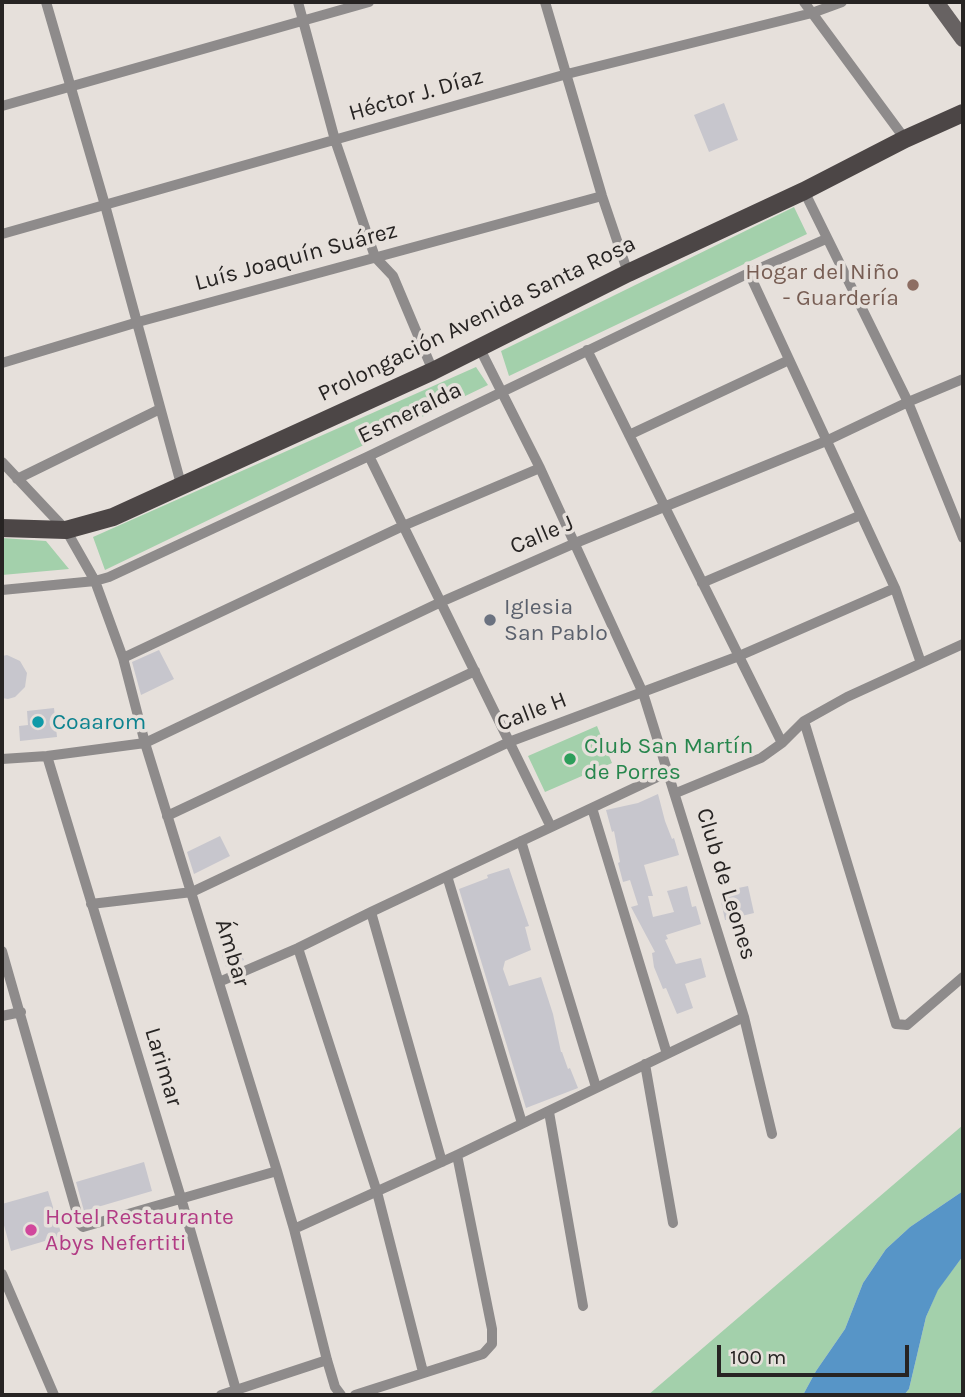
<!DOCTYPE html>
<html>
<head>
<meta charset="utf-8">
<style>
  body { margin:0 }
  #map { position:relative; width:965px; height:1397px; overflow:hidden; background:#e6e0db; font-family:Karla,sans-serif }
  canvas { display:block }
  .frame { position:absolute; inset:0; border:4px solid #272423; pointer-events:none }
  .scale { position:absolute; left:717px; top:1345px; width:192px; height:32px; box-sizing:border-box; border:4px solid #272423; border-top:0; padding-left:9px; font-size:21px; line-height:24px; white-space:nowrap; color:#272423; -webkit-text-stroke:5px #e6e0db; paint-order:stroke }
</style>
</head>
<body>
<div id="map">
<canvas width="965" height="1397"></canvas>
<div class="frame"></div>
<div class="scale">100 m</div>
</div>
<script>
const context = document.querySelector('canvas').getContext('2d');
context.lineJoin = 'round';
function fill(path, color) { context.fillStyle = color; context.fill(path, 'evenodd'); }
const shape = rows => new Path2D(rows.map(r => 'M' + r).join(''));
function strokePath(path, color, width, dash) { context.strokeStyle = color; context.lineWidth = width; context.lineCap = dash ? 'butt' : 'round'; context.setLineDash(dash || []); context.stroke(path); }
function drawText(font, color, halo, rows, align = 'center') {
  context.font = font + ' Karla,sans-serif'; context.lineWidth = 7; context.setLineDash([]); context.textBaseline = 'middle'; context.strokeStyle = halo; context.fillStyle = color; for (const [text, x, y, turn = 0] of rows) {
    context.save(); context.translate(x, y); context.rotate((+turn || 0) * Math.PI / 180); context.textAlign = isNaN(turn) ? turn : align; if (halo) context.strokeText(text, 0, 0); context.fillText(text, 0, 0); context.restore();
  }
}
fill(shape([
  [794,207,807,234,509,376,501,351],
  [476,367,488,385,105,570,93,537],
  [2,538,46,541,69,569,2,575],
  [597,726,612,763,545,792,528,756],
  [963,1125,963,1191,910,1227,886,1249,863,1283,845,1329,816,1371,803,1395,648,1395],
  [963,1256,963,1395,904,1395,909,1389,926,1317,938,1289]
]), '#a3d0ab');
fill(shape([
  [963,1191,963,1256,938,1290,926,1317,909,1389,904,1395,803,1395,816,1371,845,1329,863,1283,886,1249,910,1227]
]), '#5795c7');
fill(shape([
  [724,103,738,140,709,152,694,115],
  [159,650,174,679,141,695,132,662],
  [7,655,20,661,27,673,25,687,15,697,8,699,2,698,2,656],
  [54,708,57,737,20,741,19,726,28,725,27,711],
  [658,794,665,821,672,839,674,838,679,855,644,865,653,896,648,896,653,917,674,912,667,891,687,886,692,907,696,906,701,924,666,935,668,939,665,940,676,964,701,958,706,977,685,984,693,1008,677,1014,666,988,663,989,654,967,652,953,655,952,631,907,638,905,630,880,623,882,618,863,620,862,614,831,612,832,606,810,638,803],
  [220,836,230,856,194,874,187,852],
  [509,868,529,926,525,927,531,950,505,961,503,969,509,986,541,977,553,1014,561,1052,562,1052,568,1069,570,1068,578,1088,526,1108,459,889,488,878,487,875],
  [748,886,754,913,725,920,719,892],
  [239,949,244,960,226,967,222,955],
  [144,1162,152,1191,84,1211,76,1182],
  [48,1191,62,1236,11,1251,2,1218,2,1204]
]), '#c7c6cd');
strokePath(shape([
  [46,2,105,205,181,484],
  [298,2,335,140,375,257,393,276,433,371],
  [545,2,602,196,628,273],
  [804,2,905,139],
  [2,106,369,2],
  [804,191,908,402,963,538],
  [2,234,567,74,812,13,842,2],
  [749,273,895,588,921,663],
  [480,349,540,468,643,693,744,1017,772,1134],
  [587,350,782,743],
  [2,363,138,322,602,196],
  [629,435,789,360],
  [369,456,551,827],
  [2,462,66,530,95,581,123,658,145,743,277,1171,294,1229,327,1360,335,1387,341,1395],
  [17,479,160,409],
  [702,583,861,515],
  [2,590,95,581,109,577,369,456,749,273,826,239],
  [123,658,403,526,540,468],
  [804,721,896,1024,907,1025,963,977],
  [47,756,181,1198,236,1390],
  [2,759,47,756,145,743,441,602,573,544,826,441,908,402,963,379],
  [676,793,761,758,782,743,804,721,847,697,963,644],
  [592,808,667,1054],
  [167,816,475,671],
  [521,841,596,1087],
  [447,876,522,1123],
  [91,904,192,892,509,742,739,656,895,588],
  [371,912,442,1162],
  [298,948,377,1192,423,1372],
  [2,951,80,1224,83,1227,277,1171],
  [219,982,298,948,371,912,668,772],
  [2,1016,21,1012],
  [645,1064,673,1223],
  [549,1112,583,1306],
  [294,1229,457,1155,744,1017],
  [2,1274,54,1395],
  [221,1395,327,1360],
  [355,1395,483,1354,492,1344,492,1329,457,1155]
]), '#8e8b8b', 10);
strokePath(shape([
  [936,2,963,39]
]), '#676262', 16);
strokePath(shape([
  [2,528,66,530,113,517,433,371,628,273,804,191,905,139,963,113]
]), '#4c4646', 18);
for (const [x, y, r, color] of [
  [913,285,7,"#8d6e63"],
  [490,620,7,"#6b7280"],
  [38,722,7,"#0f9aa8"],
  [570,759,7,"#2e9e5b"],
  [31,1230,7,"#d1479c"]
]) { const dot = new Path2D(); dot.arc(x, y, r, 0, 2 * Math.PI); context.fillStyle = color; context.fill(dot); strokePath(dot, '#e6e0db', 2.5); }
drawText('23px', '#272423', '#e6e0db', [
  ["Héctor J. Díaz",416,95,-16],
  ["Luís Joaquín Suárez",296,257,-15],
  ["Prolongación Avenida Santa Rosa",477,319,-26],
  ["Esmeralda",410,413,-26],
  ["Calle J",542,535,-23],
  ["Calle H",532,712,-21],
  ["Club de Leones",726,884,73],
  ["Ámbar",232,953,73],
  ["Larimar",163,1067,73]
]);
drawText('23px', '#785e54', '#e6e0db', [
  ["Hogar del Niño",899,272],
  ["- Guardería",899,298]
], 'right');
drawText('23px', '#5b616d', '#e6e0db', [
  ["Iglesia",504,607],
  ["San Pablo",504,633]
], 'left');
drawText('23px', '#0d838f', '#e6e0db', [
  ["Coaarom",52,722]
], 'left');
drawText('23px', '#27864d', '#e6e0db', [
  ["Club San Martín",584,746],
  ["de Porres",584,772]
], 'left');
drawText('23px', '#b23c85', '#e6e0db', [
  ["Hotel Restaurante",45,1217],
  ["Abys Nefertiti",45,1243]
], 'left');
</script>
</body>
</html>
